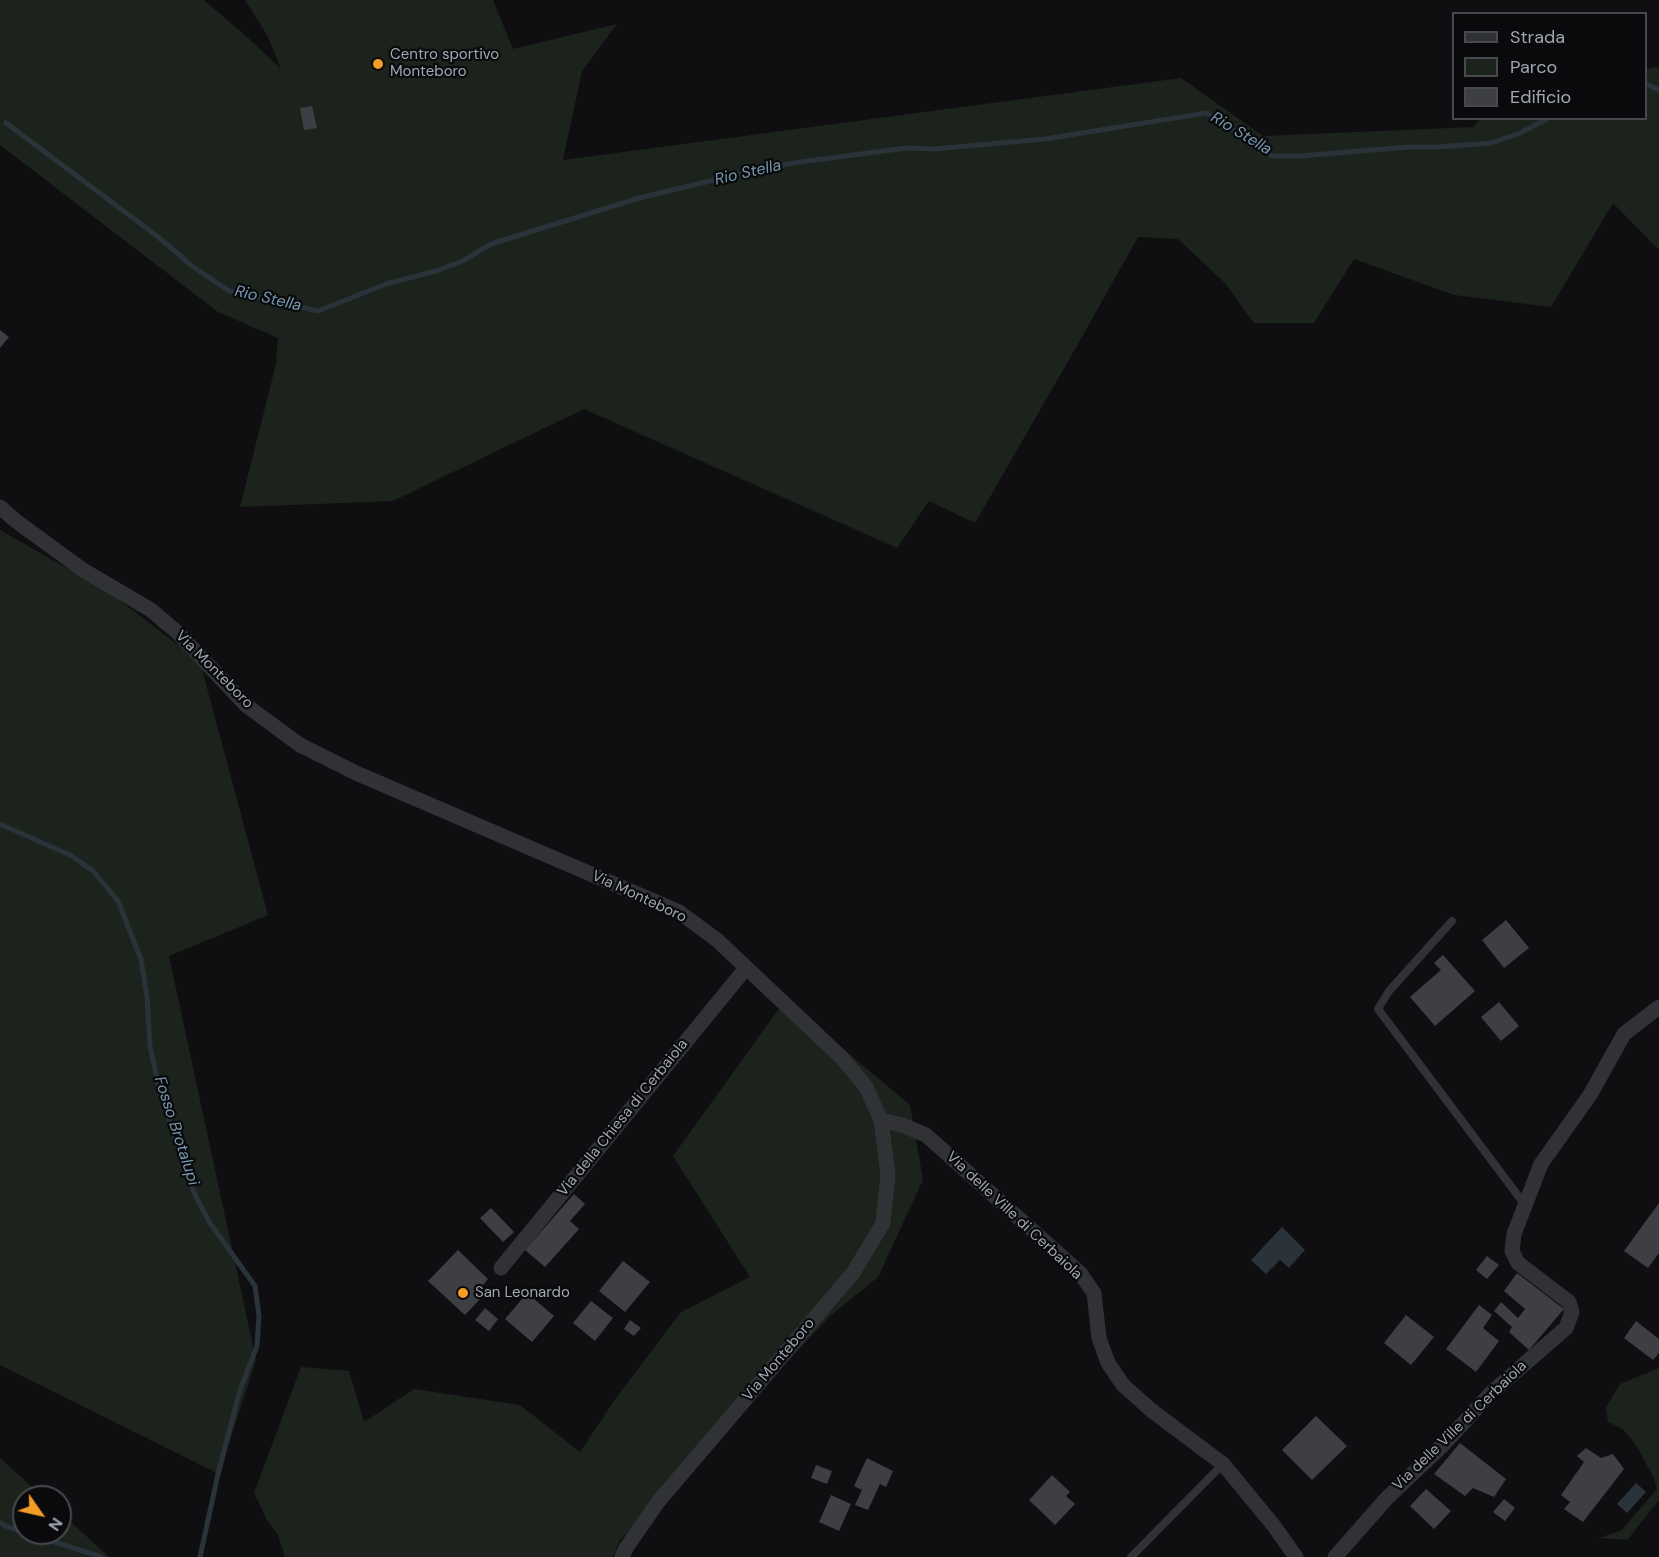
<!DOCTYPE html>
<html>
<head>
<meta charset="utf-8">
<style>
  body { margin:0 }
  #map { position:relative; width:1659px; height:1557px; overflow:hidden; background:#0f0f11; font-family:"DM Sans",sans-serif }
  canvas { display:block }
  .legend { position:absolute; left:1452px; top:12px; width:195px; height:108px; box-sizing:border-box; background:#0a0a0c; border:2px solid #46494e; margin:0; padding:8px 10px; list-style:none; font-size:18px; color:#a0a7b2 }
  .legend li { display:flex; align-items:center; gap:12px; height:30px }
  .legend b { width:30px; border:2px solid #46494e }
  .north { position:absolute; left:12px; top:1485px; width:60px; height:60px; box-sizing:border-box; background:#0a0a0c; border:2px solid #46494e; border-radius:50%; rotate:124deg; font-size:16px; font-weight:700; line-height:24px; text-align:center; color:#a0a7b2 }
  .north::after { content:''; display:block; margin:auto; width:21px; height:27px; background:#f39d25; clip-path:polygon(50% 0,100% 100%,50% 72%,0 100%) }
</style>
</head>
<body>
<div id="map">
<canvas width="1659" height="1557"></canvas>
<ul class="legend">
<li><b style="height:8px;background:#303236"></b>Strada</li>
<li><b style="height:16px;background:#1c231c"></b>Parco</li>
<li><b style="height:16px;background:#3e3f44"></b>Edificio</li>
</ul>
<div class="north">N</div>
</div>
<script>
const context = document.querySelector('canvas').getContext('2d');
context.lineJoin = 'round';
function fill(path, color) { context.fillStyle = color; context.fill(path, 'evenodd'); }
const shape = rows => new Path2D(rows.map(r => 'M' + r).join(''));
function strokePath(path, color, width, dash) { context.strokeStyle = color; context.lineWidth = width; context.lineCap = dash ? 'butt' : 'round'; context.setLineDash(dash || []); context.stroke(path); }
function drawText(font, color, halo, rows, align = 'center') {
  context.font = font + ' "DM Sans",sans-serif'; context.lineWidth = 4.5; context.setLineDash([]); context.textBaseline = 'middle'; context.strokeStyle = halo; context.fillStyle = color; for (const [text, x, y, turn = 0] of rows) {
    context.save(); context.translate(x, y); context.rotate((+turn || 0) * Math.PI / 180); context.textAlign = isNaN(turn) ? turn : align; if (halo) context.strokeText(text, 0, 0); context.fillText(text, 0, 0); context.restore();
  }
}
fill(shape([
  [0,0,204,0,246,36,281,69,267,35,245,0,493,0,513,49,617,24,582,71,563,160,1181,78,1263,136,1474,127,1480,118,1646,118,1646,69,1659,67,1659,250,1613,203,1551,307,1454,295,1354,259,1314,323,1254,323,1225,283,1178,239,1138,237,1078,344,975,523,929,501,897,548,584,409,393,501,240,507,276,364,278,338,218,312,0,145],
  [0,530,109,592,200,662,268,915,169,956,256,1360,219,1474,0,1365],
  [785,1000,910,1105,923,1180,878,1277,829,1317,620,1540,613,1557,285,1557,278,1535,267,1520,254,1493,301,1367,349,1371,364,1422,414,1389,520,1405,580,1452,616,1398,681,1312,750,1277,673,1156],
  [1659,1368,1659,1500,1627,1540,1599,1538,1622,1530,1657,1489,1654,1478,1636,1445,1623,1429,1608,1422,1606,1407,1620,1384],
  [0,1458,43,1497,24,1497,24,1533,60,1533,60,1512,109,1557,0,1557]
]), '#1c231c');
fill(shape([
  [1282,1227,1305,1250,1289,1268,1280,1260,1266,1274,1251,1260],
  [1636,1483,1646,1492,1627,1513,1617,1504]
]), '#293339');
strokePath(shape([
  [1646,84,1659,90],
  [6,123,157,236,192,266,229,291,318,311,386,284,436,271,463,261,491,244,639,198,752,171,793,163,906,148,934,149,1045,139,1206,113,1227,125,1260,151,1272,156,1300,156,1409,147,1437,147,1491,143,1520,133,1549,118],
  [0,824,72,856,93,871,118,901,141,959,147,998,150,1046,159,1088,185,1170,196,1197,210,1223,255,1286,259,1316,257,1346,240,1390,218,1474,200,1557],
  [0,1523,8,1527,24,1532],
  [27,1533,101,1557]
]), '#293339', 5);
fill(shape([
  [312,106,317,128,304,130,300,108],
  [0,330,9,337,0,348],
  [1506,920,1529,948,1504,968,1482,940],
  [1443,955,1475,991,1435,1026,1410,997,1441,970,1434,963],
  [1499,1002,1519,1026,1501,1041,1481,1017],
  [574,1194,585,1204,570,1221,579,1229,545,1267,525,1250],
  [1659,1203,1659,1253,1648,1268,1624,1251],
  [491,1208,514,1232,503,1242,480,1218],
  [458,1250,488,1279,479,1290,484,1295,465,1315,428,1281],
  [1487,1256,1499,1265,1487,1279,1476,1270],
  [623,1261,650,1282,625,1312,599,1291],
  [1517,1273,1564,1309,1529,1350,1509,1332,1512,1327,1494,1311,1501,1302,1518,1318,1525,1309,1504,1291],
  [527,1293,554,1316,532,1342,505,1319],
  [591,1301,613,1318,595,1341,573,1323],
  [1479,1305,1492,1315,1483,1328,1499,1341,1476,1372,1446,1349],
  [485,1308,498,1319,489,1331,475,1320],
  [1406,1315,1434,1337,1411,1365,1384,1343],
  [630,1320,641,1328,634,1336,624,1329],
  [1636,1321,1659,1339,1659,1353,1653,1360,1624,1338],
  [1316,1416,1347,1446,1312,1480,1282,1450],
  [1460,1443,1506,1479,1494,1497,1473,1488,1465,1496,1434,1474],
  [1586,1448,1601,1458,1613,1454,1624,1469,1583,1522,1564,1509,1570,1502,1561,1495,1584,1462,1577,1456],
  [867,1458,893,1471,886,1487,880,1484,868,1510,855,1505,862,1490,854,1486],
  [816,1465,832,1471,827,1484,811,1478],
  [1052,1475,1070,1492,1066,1496,1075,1504,1055,1525,1029,1500],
  [1426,1489,1451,1511,1434,1529,1410,1506],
  [831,1495,851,1504,839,1531,819,1522],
  [1504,1499,1515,1508,1505,1521,1493,1512]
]), '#3e3f44');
strokePath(shape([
  [1452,921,1389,991,1378,1009,1525,1205],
  [1131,1557,1223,1464]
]), '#303236', 8);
strokePath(shape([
  [0,507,16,521,83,570,151,610,178,633,247,706,300,745,356,773,679,912,717,940,842,1058,866,1087,881,1120,888,1174,883,1223,853,1273,658,1502,626,1548,622,1557],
  [881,1120,902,1125,926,1135,1080,1273,1094,1293,1099,1338,1108,1363,1123,1385,1151,1410,1223,1464,1274,1526,1296,1557],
  [501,1268,746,968],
  [1335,1557,1387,1498,1443,1445,1491,1393,1566,1328,1572,1312,1569,1302,1518,1263,1512,1251,1514,1234,1541,1164,1590,1095,1624,1034,1659,1007]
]), '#303236', 15);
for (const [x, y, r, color] of [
  [378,64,6,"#f39d25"],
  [463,1293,6,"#f39d25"]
]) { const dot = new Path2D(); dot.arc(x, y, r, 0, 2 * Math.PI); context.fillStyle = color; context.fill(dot); strokePath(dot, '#0a0a0c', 2); }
drawText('15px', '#a0a7b2', '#0a0a0c', [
  ["Centro sportivo",390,55],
  ["Monteboro",390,72],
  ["San Leonardo",475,1293]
], 'left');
drawText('15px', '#a0a7b2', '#0a0a0c', [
  ["Via Monteboro",214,670,45],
  ["Via Monteboro",639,897,25],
  ["Via della Chiesa di Cerbaiola",623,1118,-51],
  ["Via delle Ville di Cerbaiola",1014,1216,43],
  ["Via Monteboro",779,1360,-50],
  ["Via delle Ville di Cerbaiola",1460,1426,-44]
]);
drawText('italic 16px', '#7698ae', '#0a0a0c', [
  ["Rio Stella",1241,134,31],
  ["Rio Stella",748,173,-13],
  ["Rio Stella",268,299,13],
  ["Fosso Brotalupi",176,1131,72]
]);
</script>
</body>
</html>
